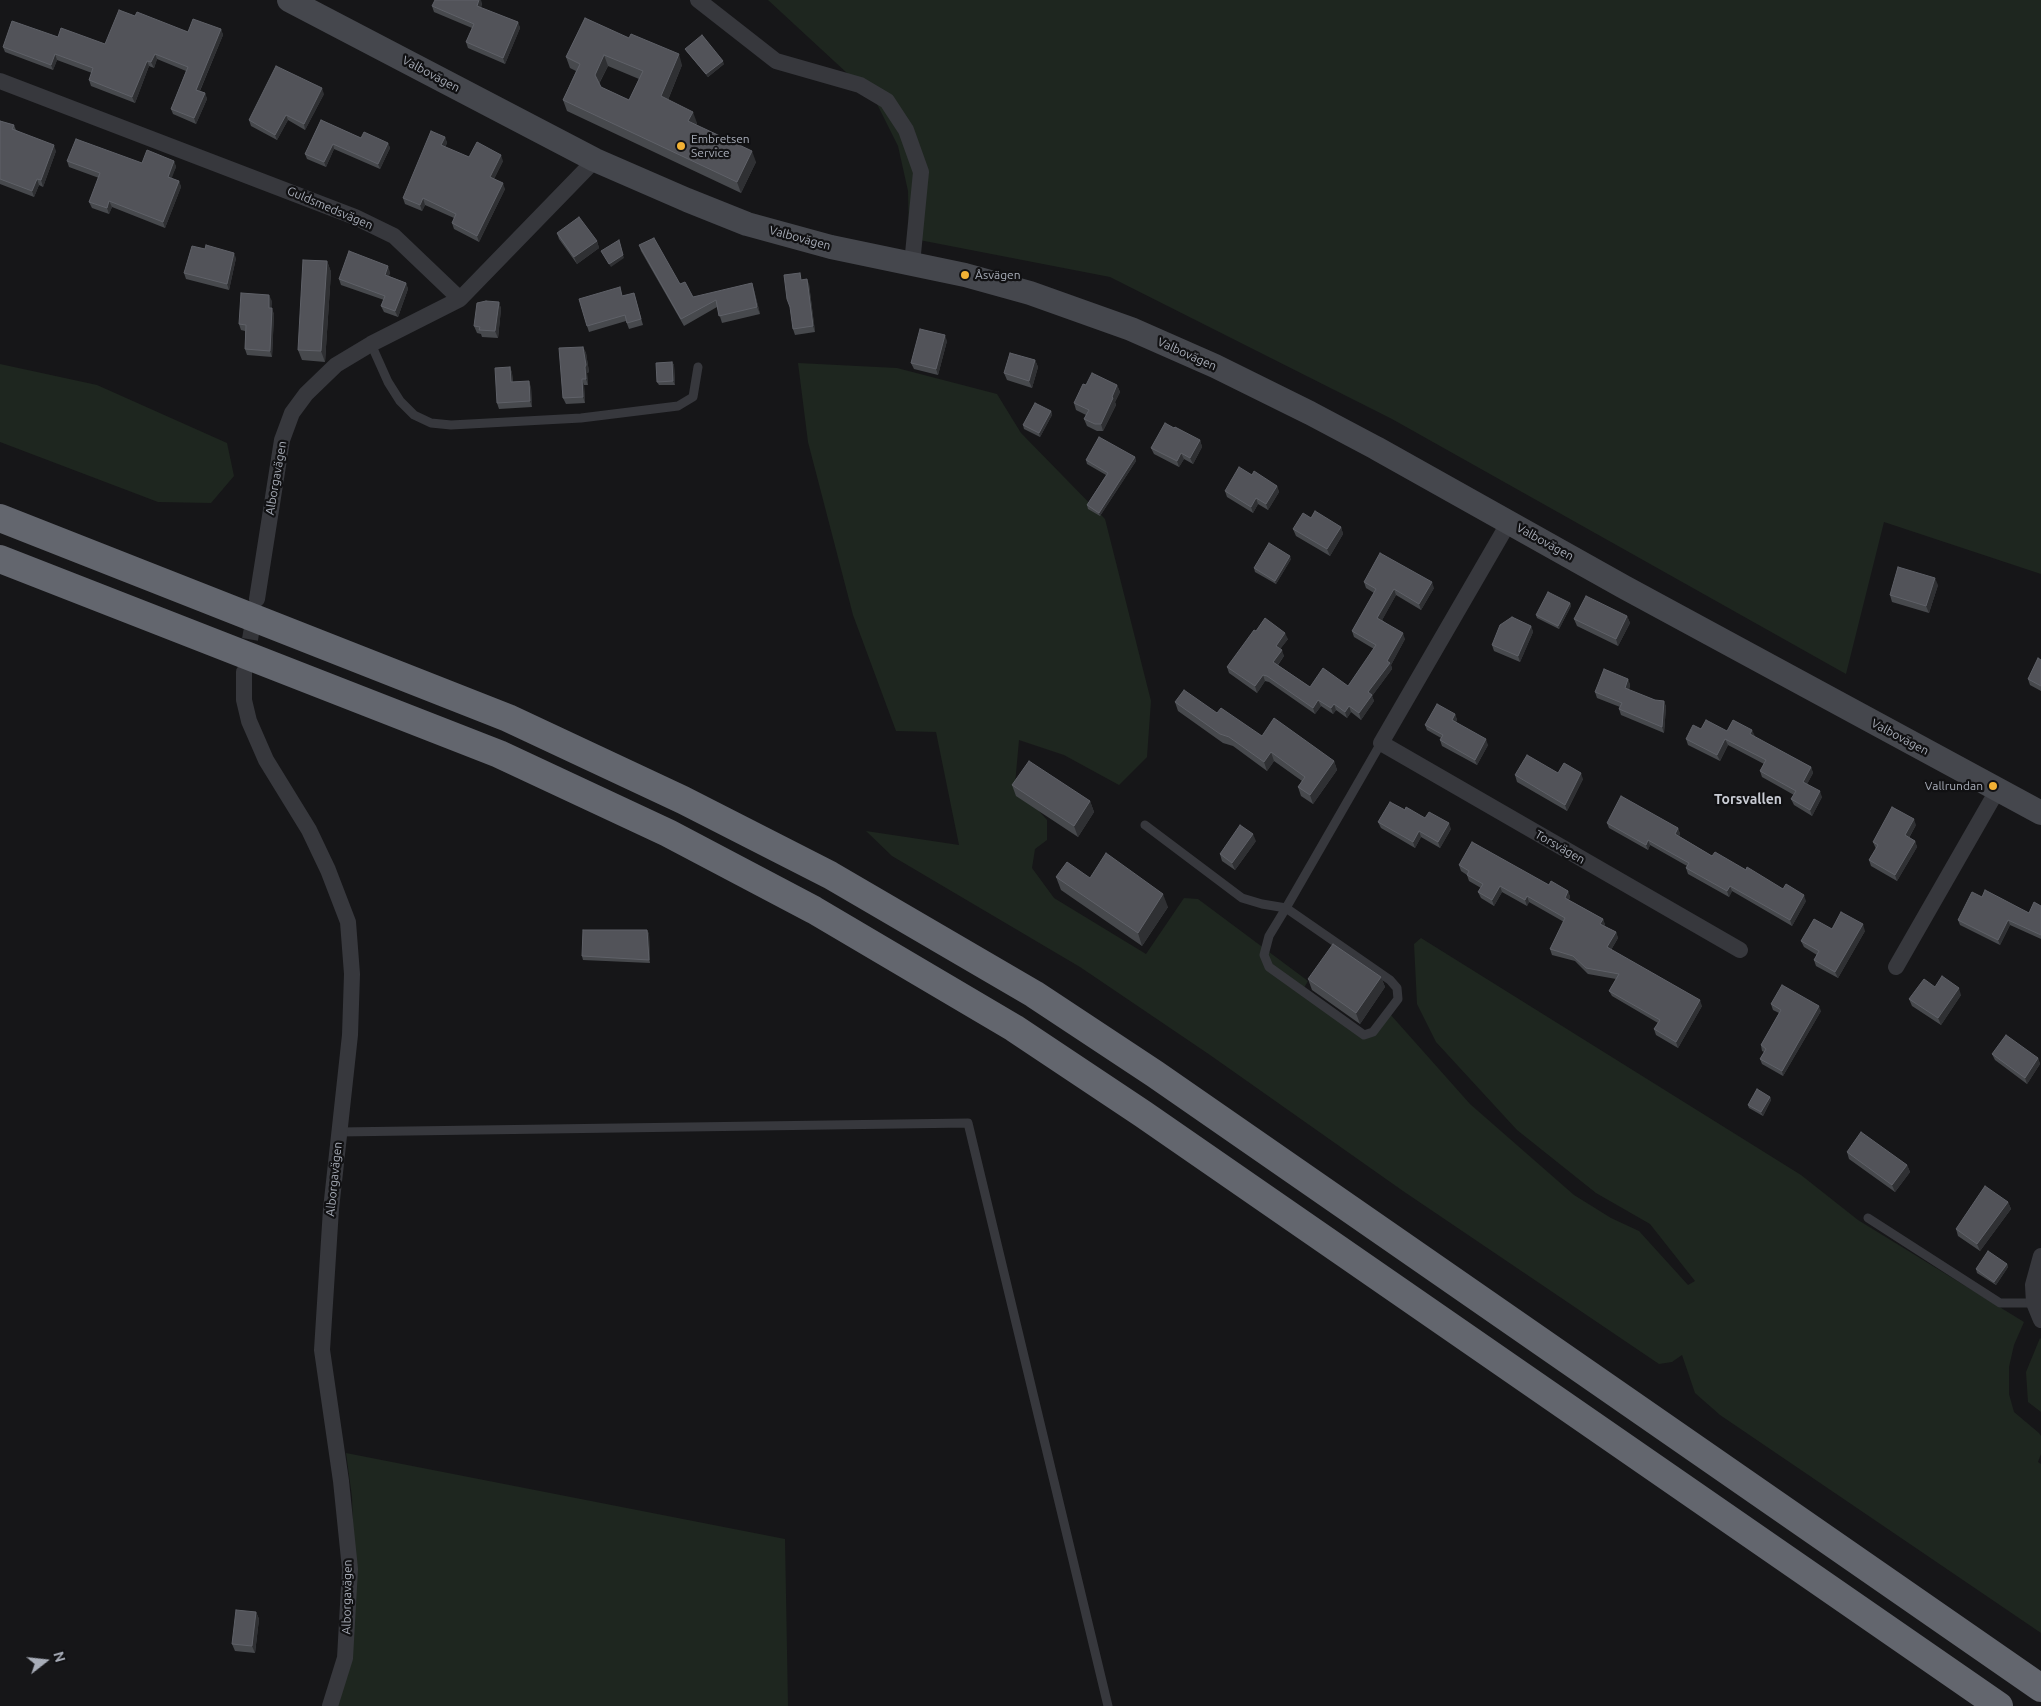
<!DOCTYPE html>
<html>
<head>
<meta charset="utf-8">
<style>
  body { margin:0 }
  #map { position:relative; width:2041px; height:1706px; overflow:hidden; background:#161618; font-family:Ubuntu,sans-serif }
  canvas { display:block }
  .north { position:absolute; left:20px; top:1636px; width:50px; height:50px; -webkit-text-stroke:4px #111113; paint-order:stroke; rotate:74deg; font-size:14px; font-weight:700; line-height:20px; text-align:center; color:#a8adb8 }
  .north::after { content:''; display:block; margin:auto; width:18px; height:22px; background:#a8adb8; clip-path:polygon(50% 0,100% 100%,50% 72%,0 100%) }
</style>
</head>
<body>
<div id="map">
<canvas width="2041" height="1706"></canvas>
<div class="north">N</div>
</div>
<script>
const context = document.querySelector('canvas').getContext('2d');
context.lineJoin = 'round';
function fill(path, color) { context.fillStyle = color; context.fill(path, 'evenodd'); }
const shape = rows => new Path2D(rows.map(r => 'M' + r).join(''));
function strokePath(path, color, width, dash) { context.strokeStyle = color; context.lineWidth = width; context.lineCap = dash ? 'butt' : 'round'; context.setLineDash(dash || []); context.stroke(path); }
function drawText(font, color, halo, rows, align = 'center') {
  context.font = font + ' Ubuntu,sans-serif'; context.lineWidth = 4.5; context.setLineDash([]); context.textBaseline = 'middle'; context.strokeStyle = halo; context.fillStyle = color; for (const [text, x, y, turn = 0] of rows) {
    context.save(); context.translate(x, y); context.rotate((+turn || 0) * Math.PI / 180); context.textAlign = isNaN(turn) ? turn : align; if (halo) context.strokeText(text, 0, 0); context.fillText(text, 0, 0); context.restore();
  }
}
fill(shape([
  [768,0,2041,0,2041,574,1884,522,1846,674,1392,419,1110,277,909,238,908,191,898,146,874,98],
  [798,363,897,368,997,394,1021,433,1105,519,1151,701,1147,757,1119,785,1064,755,1019,740,1015,784,1047,820,1047,840,1035,849,1032,868,1054,898,1146,954,1184,898,1198,899,1308,981,1301,993,1367,1037,1390,1014,1470,1104,1574,1195,1611,1218,1639,1231,1688,1285,1695,1281,1650,1224,1596,1193,1517,1130,1436,1042,1417,1004,1414,944,1421,938,1801,1175,1858,1220,2024,1322,2014,1345,2009,1367,2009,1394,2014,1412,2039,1433,2041,1436,2041,1454,2038,1462,2041,1464,2041,1633,1720,1415,1695,1393,1682,1355,1672,1362,1659,1364,1403,1191,1210,1055,1080,967,892,856,866,831,959,845,936,732,896,731,853,615,808,442],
  [0,364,97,385,227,443,234,476,211,503,158,502,0,442],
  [2040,1338,2041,1339,2041,1412,2028,1402,2026,1372],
  [346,1453,785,1539,788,1706,335,1706,355,1581,352,1497]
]), '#1e261f');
strokePath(shape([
  [246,663,255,610]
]), '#333438', 16, [16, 8]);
strokePath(shape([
  [371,344,388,382,400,401,414,415,431,423,451,425,581,418,678,406,693,397,698,367],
  [1145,825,1242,898,1262,904,1286,908,1390,980,1397,988,1398,999,1373,1032,1364,1035,1269,967,1264,955,1269,936,1286,908,1381,743],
  [339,1132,968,1123,1108,1706],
  [1868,1218,2000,1303,2034,1303]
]), '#37383d', 9);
strokePath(shape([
  [698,0,776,61,860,85,887,101,906,130,921,172,912,264],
  [0,81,355,217,394,236,460,299,595,160],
  [1509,522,1381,743,1740,950],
  [257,599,282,440,292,413,306,394,336,365,371,344,460,299],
  [244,672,244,700,249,721,266,760,309,830,328,870,348,922,352,974,350,1035,331,1209,322,1350,341,1481,350,1569,345,1658,330,1706],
  [1896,967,1998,789],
  [2041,1256,2033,1285,2034,1303,2041,1320]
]), '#37383d', 16);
strokePath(shape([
  [289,0,595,160,687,200,747,224,831,247,965,275,1030,293,1131,329,1215,366,1310,413,1376,448,1624,587,2041,813]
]), '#45474d', 24);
strokePath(shape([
  [0,518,508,718,683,800,830,875,1034,994,1155,1074,2041,1688],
  [0,559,499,754,668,833,814,910,1014,1028,1143,1114,1999,1706]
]), '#63666e', 28);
fill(shape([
  [482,3,481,8,518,22,520,28,505,64,468,48,466,42,472,28,434,12,432,6],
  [135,16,188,32,221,29,223,35,200,91,205,93,207,99,196,124,173,114,171,109,186,71,157,59,154,68,149,66,135,103,91,86,89,80,92,73,57,60,53,70,5,52,3,47,58,37,105,44],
  [585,18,682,65,668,100,697,123,696,125,756,162,741,193,567,111,563,100,576,71,570,68,566,57],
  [608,66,639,79,629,100,601,87,599,84],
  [685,49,724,64,708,77,687,52],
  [324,94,305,130,288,120,277,140,251,126,249,120],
  [321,120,361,138,388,143,390,148,380,169,334,149,326,167,307,159,305,154],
  [0,121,14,125,16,130,56,151,43,187,39,185,34,197,0,184],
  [445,137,447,143,445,147,469,157,503,161,494,179,505,189,479,242,454,229,452,223,454,218,425,205,422,211,405,204,403,198],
  [67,161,142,163,174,161,176,167,171,178,179,181,181,187,165,228,112,207,109,214,92,208,89,202,99,178,69,167],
  [557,233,597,241,599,248,577,264,559,239],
  [639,245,693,297,754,290,760,314,722,323,717,307,684,326,641,251],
  [236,258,229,290,186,279,184,273],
  [327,261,331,272,325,362,302,360,298,350],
  [390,272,389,276,406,283,408,289,398,317,384,312,381,306,384,300,341,285,339,279],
  [802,280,809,284,815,332,795,335,793,329],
  [634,293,643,325,629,329,626,321,589,332,587,326,623,296],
  [272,301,271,308,274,314,272,357,247,355,245,349,245,331,241,330,239,324],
  [499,302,501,309,498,338,482,337,481,334,477,333,474,326],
  [947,341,938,375,914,369,911,363],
  [583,347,586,353,589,372,587,373,588,385,584,385,585,403,566,404,563,398],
  [1035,360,1038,367,1032,388,1007,380,1004,373],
  [672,362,674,365,675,385,659,385,657,382],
  [510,367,512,373,513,382,531,387,532,407,499,409,497,403],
  [1086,385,1117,385,1120,392,1115,402,1116,405,1103,431,1097,431,1087,426,1084,419,1086,415,1076,410,1074,403],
  [1051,411,1052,415,1040,437,1024,429,1023,425],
  [1200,440,1202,447,1193,464,1184,459,1179,467,1154,454,1151,448],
  [1135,457,1136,461,1100,516,1088,509,1087,505,1106,475,1087,464,1086,460],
  [1252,475,1277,486,1279,492,1268,510,1258,504,1253,513,1227,497,1225,491],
  [1341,527,1343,534,1330,556,1296,536,1293,529],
  [1291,559,1276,584,1255,572,1254,568],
  [1364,582,1434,588,1421,610,1396,595,1382,620,1405,639,1391,665,1392,669,1372,696,1374,701,1361,720,1351,712,1347,718,1336,710,1333,714,1321,706,1315,714,1269,682,1265,681,1257,693,1229,673,1227,667,1256,631,1288,639,1280,649,1284,656,1278,665,1310,687,1348,686,1374,649,1354,637,1352,631,1374,593,1366,588],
  [1938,585,1929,613,1892,602,1890,595],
  [1570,603,1571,606,1559,629,1537,618,1536,615],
  [1627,616,1630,623,1618,646,1577,626,1574,619],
  [1531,626,1533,632,1520,662,1494,651,1492,645],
  [2041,660,2041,691,2030,685,2028,679],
  [1628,679,1630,685,1629,690,1655,700,1664,701,1666,707,1664,733,1621,715,1619,709,1620,707,1597,698,1595,692],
  [1175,702,1217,713,1262,736,1334,761,1337,770,1313,804,1301,796,1298,787,1302,781,1274,761,1267,771,1233,746,1223,743,1178,711],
  [1455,714,1457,720,1456,722,1488,745,1477,765,1442,746,1440,740,1441,738,1427,730,1425,725],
  [1727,731,1755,736,1754,737,1811,767,1813,773,1807,784,1822,797,1812,816,1794,805,1791,799,1794,795,1762,777,1760,771,1764,764,1728,745,1720,761,1688,745,1686,739],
  [1558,773,1583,779,1567,811,1517,782,1515,775],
  [1012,785,1090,801,1094,812,1078,837,1016,796],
  [1405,810,1451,829,1440,848,1421,837,1415,848,1381,828,1378,822],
  [1607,823,1678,828,1680,834,1679,836,1712,856,1746,870,1806,901,1792,926,1732,891,1729,897,1688,874,1686,868,1687,866,1650,845,1648,850,1609,828],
  [1916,825,1909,838,1915,841,1917,847,1897,881,1871,866,1869,860,1876,849,1873,842],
  [1256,841,1235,870,1222,861,1220,854],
  [1459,865,1549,885,1568,891,1570,897,1569,900,1603,919,1605,925,1604,926,1616,932,1618,938,1611,950,1702,1006,1678,1048,1656,1035,1654,1029,1658,1023,1612,996,1609,991,1616,979,1588,974,1575,961,1552,955,1550,949,1564,922,1529,902,1527,906,1502,892,1494,906,1481,898,1478,892,1481,888,1469,881,1467,875,1461,871],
  [1056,877,1090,878,1168,907,1142,946,1061,890],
  [1982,897,2029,913,2041,906,2041,939,2010,925,2000,945,1960,925,1958,920],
  [1832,929,1865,931,1838,978,1816,966,1814,960,1817,955,1804,947,1801,941],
  [647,930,649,934,650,963,583,960,582,956],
  [1381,977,1385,987,1360,1024,1312,990,1308,979],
  [1961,995,1941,1025,1912,1006,1909,999],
  [1771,1004,1821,1011,1783,1076,1762,1064,1760,1059,1764,1052,1762,1051,1761,1045,1779,1013,1773,1010],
  [1992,1054,2038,1058,2040,1064,2027,1084,1995,1060],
  [1770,1097,1771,1100,1763,1116,1749,1108,1748,1105],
  [1847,1152,1907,1165,1910,1172,1895,1192,1849,1159],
  [2008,1202,2011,1209,1980,1251,1958,1236,1956,1229],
  [2007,1264,2008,1267,1996,1285,1977,1273,1976,1269],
  [256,1612,259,1619,255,1653,235,1651,232,1644]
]), '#47494d');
fill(shape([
  [479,0,481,0,482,3,479,12,477,6],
  [518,22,520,28,505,64,503,58],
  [221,29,223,35,198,95,196,90],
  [55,54,57,60,53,70,51,65],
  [155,54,157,59,154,68,151,62],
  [679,54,682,65,665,107,661,96],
  [604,55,608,66,598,85,595,75],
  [147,61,149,66,135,103,132,97],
  [723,61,724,64,708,77,706,74],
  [322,88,324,94,305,130,304,124],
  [205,93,207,99,196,124,194,118],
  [693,112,697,123,692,132,688,121],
  [286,115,288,120,277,140,275,135],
  [445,137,447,143,444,151,441,145],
  [388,143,390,148,380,169,378,164],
  [333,144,334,149,326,167,324,162],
  [54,145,56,151,43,187,41,180],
  [752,151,756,162,741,193,737,182],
  [501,155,503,161,492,183,490,177],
  [174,161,176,167,170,183,168,177],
  [37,179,39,185,34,197,32,191],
  [179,181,181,187,165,228,163,222],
  [503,183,505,189,479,242,477,236],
  [423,198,425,205,422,211,420,205],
  [109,201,112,207,109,214,107,208],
  [619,240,624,258,611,267,609,264],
  [597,241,599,248,577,264,574,257],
  [234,253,236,258,229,290,227,284],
  [327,261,331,272,325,362,321,351],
  [388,266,390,272,387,281,385,275],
  [807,279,809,284,815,332,813,326],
  [406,283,408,289,398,317,395,311],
  [752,283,754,290,760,314,757,307],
  [269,295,272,301,271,314,269,308],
  [499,302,501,309,498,338,495,331],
  [272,308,274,314,272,357,270,351],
  [945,335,947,341,938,375,936,369],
  [583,347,586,353,589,372,587,373,588,385,586,379],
  [1035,360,1038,367,1032,388,1029,381],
  [672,362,674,365,675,385,673,381],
  [510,367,512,373,513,388,511,382],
  [582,379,584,385,585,403,583,397],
  [529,381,531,387,532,407,530,401],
  [1117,385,1120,392,1115,402,1116,405,1103,431,1101,424],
  [1051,411,1052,415,1040,437,1039,433],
  [1200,440,1202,447,1193,464,1190,458],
  [1181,453,1184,459,1179,467,1177,461],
  [1135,457,1136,461,1100,516,1099,513],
  [1277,486,1279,492,1268,510,1266,504],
  [1256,498,1258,504,1253,513,1251,507],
  [1341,527,1343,534,1330,556,1327,549],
  [1290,556,1291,559,1276,584,1275,581],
  [1935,578,1938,585,1929,613,1926,606],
  [1432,582,1434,588,1421,610,1419,604],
  [1394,589,1396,595,1380,624,1377,618],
  [1570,603,1571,606,1559,629,1558,626],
  [1627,616,1630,623,1618,646,1616,639],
  [1531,626,1533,632,1520,662,1518,656],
  [1285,633,1288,639,1278,652,1276,646],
  [1403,633,1405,639,1391,665,1392,669,1372,696,1374,701,1361,720,1359,713,1368,692],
  [1282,650,1284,656,1275,668,1273,662],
  [1263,675,1265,681,1257,693,1255,686],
  [1628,679,1630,685,1627,694,1625,688],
  [1318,700,1321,706,1315,714,1313,708],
  [1664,701,1666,707,1664,733,1662,727],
  [1334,704,1336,710,1333,714,1331,708],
  [1349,706,1351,712,1347,718,1345,712],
  [1455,714,1457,720,1454,725,1452,720],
  [1752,730,1755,736,1752,740,1750,734],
  [1486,739,1488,745,1477,765,1475,760],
  [1725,739,1728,745,1720,761,1717,755],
  [1271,752,1274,761,1267,771,1264,762],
  [1334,761,1337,770,1313,804,1310,795],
  [1811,767,1813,773,1805,788,1803,782],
  [1581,773,1583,779,1567,811,1565,805],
  [1820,791,1822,797,1812,816,1810,810],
  [1090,801,1094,812,1078,837,1074,826],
  [1914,819,1916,825,1907,841,1905,835],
  [1449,823,1451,829,1440,848,1438,842],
  [1678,828,1680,834,1677,840,1675,834],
  [1419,831,1421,837,1415,848,1413,842],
  [1253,834,1256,841,1235,870,1232,863],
  [1648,840,1650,845,1648,850,1646,845],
  [1915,841,1917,847,1897,881,1895,875],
  [1500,886,1502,892,1494,906,1492,900],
  [1730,886,1732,891,1729,897,1727,891],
  [1568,891,1570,897,1567,903,1565,898],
  [1163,894,1168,907,1142,946,1138,933],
  [1804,895,1806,901,1792,926,1790,920],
  [1527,896,1529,902,1527,906,1525,900],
  [1603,919,1605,925,1602,929,1600,924],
  [2008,920,2010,925,2000,945,1998,940],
  [1863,924,1865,931,1838,978,1835,972],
  [647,930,649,934,650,963,649,960],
  [1616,932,1618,938,1609,953,1607,947],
  [1381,977,1385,987,1360,1024,1356,1013],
  [1959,988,1961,995,1941,1025,1938,1018],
  [1700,1000,1702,1006,1678,1048,1676,1042],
  [1819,1006,1821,1011,1783,1076,1782,1071],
  [2038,1058,2040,1064,2027,1084,2025,1078],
  [1770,1097,1771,1100,1763,1116,1761,1112],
  [1907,1165,1910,1172,1895,1192,1892,1185],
  [2008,1202,2011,1209,1980,1251,1977,1244],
  [2007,1264,2008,1267,1996,1285,1994,1282],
  [256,1612,259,1619,255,1653,252,1646]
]), '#2f3033');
const building = shape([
  [435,0,479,0,477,6,518,22,503,58,466,42,474,24,432,6,435,0],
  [119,10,135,16,137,12,188,32,193,19,221,29,196,90,205,93,194,118,171,109,188,67,155,54,151,62,147,61,132,97,89,80,93,68,55,54,51,65,3,47,12,21,58,37,61,28,105,44,119,10],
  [585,18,629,38,631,34,679,54,661,96,693,112,688,121,752,151,737,182,563,100,580,64,566,57,585,18],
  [604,55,643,71,629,100,601,87,595,75,604,55],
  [702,35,723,61,706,74,685,49,702,35],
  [276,66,322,88,304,124,286,115,275,135,249,120,276,66],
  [321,120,361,138,364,132,388,143,378,164,333,144,324,162,305,154,321,120],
  [0,121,14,125,12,129,54,145,41,180,37,179,32,191,0,179,0,121],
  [431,131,445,137,441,145,469,157,477,142,501,155,490,177,503,183,477,236,452,223,456,214,423,198,420,205,403,198,431,131],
  [76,139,142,163,147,150,174,161,168,177,179,181,163,222,109,201,107,208,89,202,100,173,67,161,76,139],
  [579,217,597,241,574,257,557,233,579,217],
  [654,238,680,284,685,282,693,297,752,283,757,307,719,316,716,300,681,319,639,245,654,238],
  [619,240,623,255,609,264,601,251,619,240],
  [206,245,234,253,227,284,184,273,192,246,205,249,206,245],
  [349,251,388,266,385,275,406,283,395,311,381,306,385,296,339,279,349,251],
  [303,260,327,261,321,351,298,350,303,260],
  [800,273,801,280,807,279,813,326,793,329,790,307,787,299,784,275,800,273],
  [620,287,622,296,634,293,641,319,627,323,625,315,587,326,579,299,620,287],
  [241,293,269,295,269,308,272,308,270,351,245,349,246,325,239,324,241,293],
  [486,301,499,302,495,331,479,330,480,327,474,326,477,303,486,301],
  [920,329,945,335,936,369,911,363,920,329],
  [583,347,586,365,585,367,586,379,582,379,583,397,563,398,559,348,583,347],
  [1010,353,1035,360,1029,381,1004,373,1010,353],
  [672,362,673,381,657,382,656,363,672,362],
  [510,367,511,382,529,381,530,401,497,403,495,368,510,367],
  [1092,373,1117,385,1112,397,1113,398,1101,424,1095,424,1084,419,1089,410,1074,403,1083,384,1086,385,1092,373],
  [1035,403,1051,411,1039,433,1023,425,1035,403],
  [1165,423,1174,428,1175,427,1200,440,1190,458,1181,453,1177,461,1151,448,1165,423],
  [1099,437,1135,457,1099,513,1087,505,1108,473,1086,460,1099,437],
  [1239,467,1252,475,1254,471,1277,486,1266,504,1256,498,1251,507,1225,491,1239,467],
  [1315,511,1341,527,1327,549,1293,529,1303,513,1311,518,1315,511],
  [1269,543,1290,556,1275,581,1254,568,1269,543],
  [1380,553,1432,582,1419,604,1394,589,1377,618,1403,633,1387,661,1390,663,1368,692,1372,695,1359,713,1349,706,1345,712,1334,704,1331,708,1318,700,1313,708,1267,676,1263,675,1255,686,1227,667,1254,630,1256,631,1265,618,1285,633,1276,646,1282,650,1273,662,1310,687,1323,668,1348,686,1376,645,1352,631,1376,589,1364,582,1380,553],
  [1898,567,1935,578,1926,606,1890,595,1898,567],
  [1548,592,1570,603,1558,626,1536,615,1548,592],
  [1586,596,1627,616,1616,639,1574,619,1586,596],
  [1512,617,1531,626,1518,656,1492,645,1500,625,1512,617],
  [2038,658,2041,660,2041,686,2028,679,2038,658],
  [1604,669,1628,679,1625,688,1655,700,1664,701,1662,727,1619,709,1622,703,1595,692,1604,669],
  [1184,690,1217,713,1221,708,1262,736,1274,718,1334,761,1310,795,1298,787,1305,777,1271,752,1264,762,1229,737,1220,734,1175,702,1184,690],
  [1437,704,1455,714,1452,720,1486,739,1475,760,1440,740,1443,735,1425,725,1437,704],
  [1706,720,1727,731,1733,720,1752,730,1750,734,1811,767,1803,782,1820,791,1810,810,1791,799,1796,791,1760,771,1766,760,1725,739,1717,755,1686,739,1693,725,1701,729,1706,720],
  [1527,755,1558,773,1564,763,1581,773,1565,805,1515,775,1527,755],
  [1029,761,1090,801,1074,826,1012,785,1029,761],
  [1621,796,1678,828,1675,834,1712,856,1715,852,1746,870,1747,867,1783,889,1786,884,1804,895,1790,920,1730,886,1727,891,1686,868,1689,863,1648,840,1646,845,1607,823,1621,796],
  [1390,802,1405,810,1406,807,1425,818,1429,812,1449,823,1438,842,1419,831,1413,842,1378,822,1390,802],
  [1892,807,1914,819,1905,835,1915,841,1895,875,1869,860,1878,845,1873,842,1892,807],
  [1240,825,1253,834,1232,863,1220,854,1240,825],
  [1472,842,1549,885,1551,881,1568,891,1565,898,1603,919,1600,924,1616,932,1607,947,1700,1000,1676,1042,1654,1029,1660,1020,1609,991,1619,974,1586,968,1573,956,1550,949,1565,918,1527,896,1525,900,1500,886,1492,900,1478,892,1483,884,1467,875,1469,871,1459,865,1472,842],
  [1106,853,1163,894,1138,933,1056,877,1067,862,1090,878,1106,853],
  [1985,890,2029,913,2034,902,2041,906,2041,935,2008,920,1998,940,1958,920,1972,892,1982,897,1985,890],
  [1841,912,1863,924,1835,972,1814,960,1819,951,1801,941,1814,919,1832,929,1841,912],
  [583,930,647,930,649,960,582,956,583,930],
  [1333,944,1381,977,1356,1013,1308,979,1333,944],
  [1942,976,1959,988,1938,1018,1909,999,1924,979,1935,987,1942,976],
  [1782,985,1819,1006,1782,1071,1760,1059,1766,1049,1761,1045,1781,1010,1771,1004,1782,985],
  [2006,1035,2038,1058,2025,1078,1992,1054,2006,1035],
  [1757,1089,1770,1097,1761,1112,1748,1105,1757,1089],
  [1861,1132,1907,1165,1892,1185,1847,1152,1861,1132],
  [1985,1186,2008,1202,1977,1244,1956,1229,1985,1186],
  [1988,1251,2007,1264,1994,1282,1976,1269,1988,1251],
  [236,1610,256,1612,252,1646,232,1644,236,1610]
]);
fill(building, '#525359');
strokePath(building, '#5f6168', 1);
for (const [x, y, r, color] of [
  [681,146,5,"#f2b134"],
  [965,275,5,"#f2b134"],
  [1993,786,5,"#f2b134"]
]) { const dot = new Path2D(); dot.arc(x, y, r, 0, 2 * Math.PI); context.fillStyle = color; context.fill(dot); strokePath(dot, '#111113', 2); }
drawText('12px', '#a8adb8', '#111113', [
  ["Valbovägen",431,74,28],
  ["Guldsmedsvägen",330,208,23],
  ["Valbovägen",800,238,15],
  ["Valbovägen",1187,354,24],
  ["Alborgavägen",276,478,-80],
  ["Valbovägen",1545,542,29],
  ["Valbovägen",1900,737,28],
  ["Torsvägen",1560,847,30],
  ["Alborgavägen",334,1179,-84],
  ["Alborgavägen",347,1597,-89]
]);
drawText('12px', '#a8adb8', '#111113', [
  ["Embretsen",691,139],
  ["Service",691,153],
  ["Åsvägen",975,275],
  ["Vallrundan",1983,786,"right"]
], 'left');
drawText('bold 14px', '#c9ccd4', '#111113', [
  ["Torsvallen",1748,799]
]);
</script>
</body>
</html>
